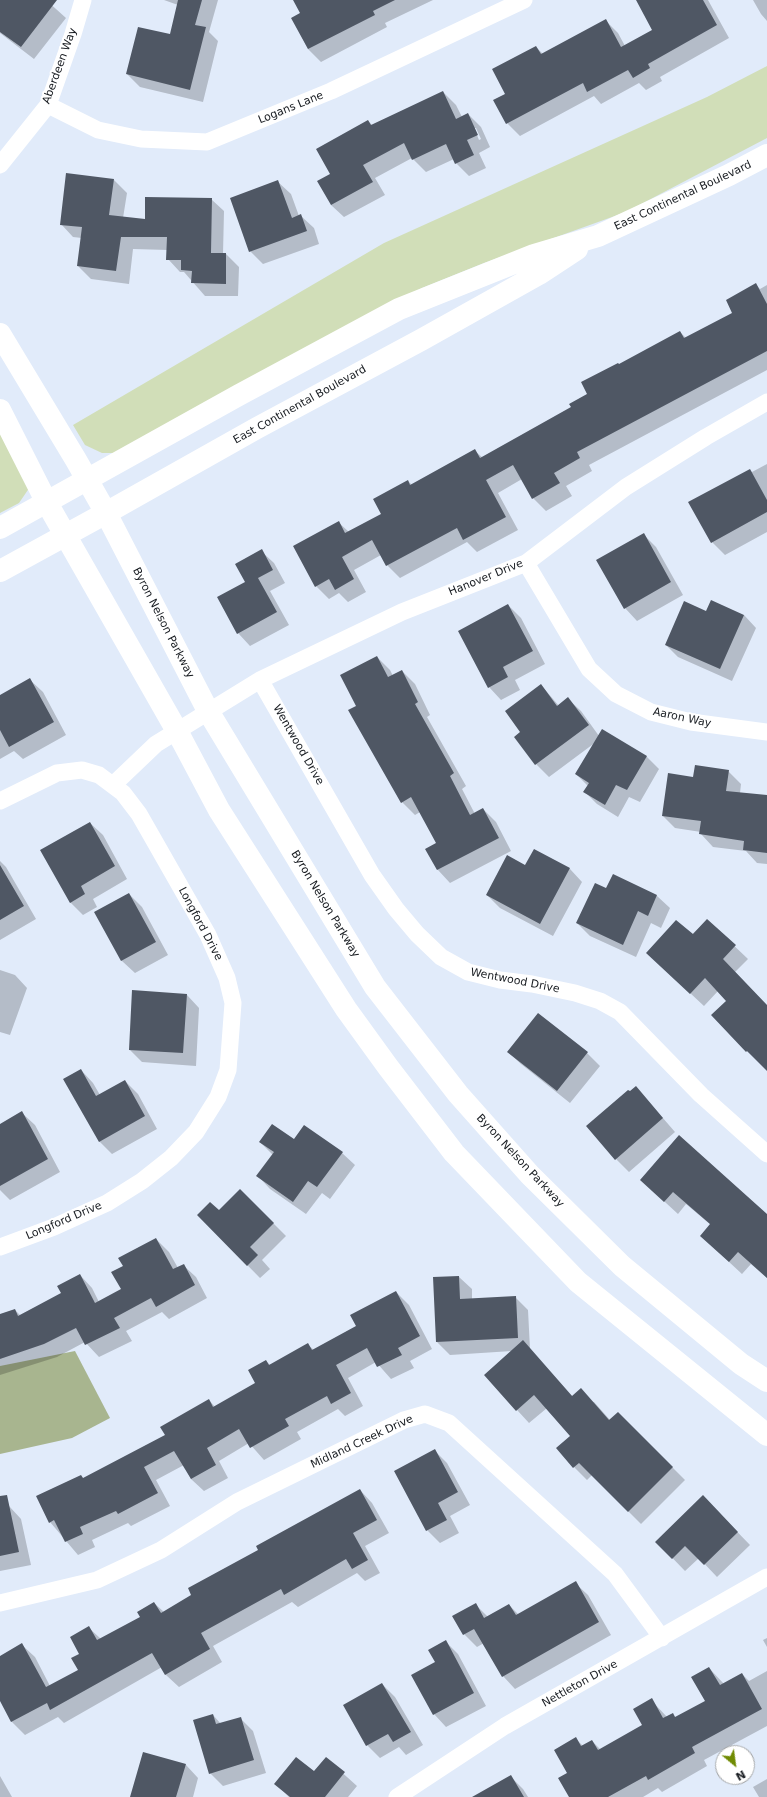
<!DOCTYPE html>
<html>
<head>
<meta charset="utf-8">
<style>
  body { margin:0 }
  #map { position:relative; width:767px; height:1797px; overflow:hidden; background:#e1ebfa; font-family:"DejaVu Sans",sans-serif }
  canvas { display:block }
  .north { position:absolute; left:715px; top:1745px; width:40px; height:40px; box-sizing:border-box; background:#fff; border:1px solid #a2a4a6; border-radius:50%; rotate:151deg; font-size:11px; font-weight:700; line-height:16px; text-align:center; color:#171b20 }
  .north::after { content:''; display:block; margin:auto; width:14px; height:18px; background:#708b03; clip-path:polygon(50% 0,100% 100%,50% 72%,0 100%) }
</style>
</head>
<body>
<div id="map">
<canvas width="767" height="1797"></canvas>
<div class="north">N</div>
</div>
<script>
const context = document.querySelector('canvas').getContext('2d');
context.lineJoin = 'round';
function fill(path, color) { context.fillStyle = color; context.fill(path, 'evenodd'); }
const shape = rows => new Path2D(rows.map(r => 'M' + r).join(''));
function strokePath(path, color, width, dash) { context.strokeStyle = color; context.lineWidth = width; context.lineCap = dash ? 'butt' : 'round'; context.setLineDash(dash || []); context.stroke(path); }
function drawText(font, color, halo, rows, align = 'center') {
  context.font = font + ' "DejaVu Sans",sans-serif'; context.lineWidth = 4; context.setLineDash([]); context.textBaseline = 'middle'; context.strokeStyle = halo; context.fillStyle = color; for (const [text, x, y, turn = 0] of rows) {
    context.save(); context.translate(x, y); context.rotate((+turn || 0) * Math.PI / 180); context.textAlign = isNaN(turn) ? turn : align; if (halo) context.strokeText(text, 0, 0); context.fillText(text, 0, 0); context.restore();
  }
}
fill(shape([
  [767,66,767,138,626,212,484,263,422,288,114,453,102,453,85,445,73,425,384,243,707,97],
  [0,419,32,484,19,503,0,513]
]), '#d1deb8');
fill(shape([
  [75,1351,110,1418,72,1438,0,1454,0,1366]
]), '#a8b58f');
fill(shape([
  [0,0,46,0,66,18,34,59,0,33],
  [164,0,218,0,209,32,218,41,203,102,140,87,127,74,171,36,178,5],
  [305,0,433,0,385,23,387,27,321,62,308,49,292,18,302,14],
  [641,0,708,0,729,38,660,77,662,81,646,90,639,83,601,104,594,96,520,136,507,123,506,94,536,47,543,54,606,21,618,33,625,46,654,30],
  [753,0,767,0,767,21,761,14],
  [443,92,456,105,462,117,468,114,481,127,490,147,479,153,486,168,469,176,456,163,454,159,426,172,412,158,375,178,385,195,344,217,331,205,331,174,368,121,372,125],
  [474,128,476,128,481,139,479,140],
  [114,180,127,193,123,218,146,220,211,199,224,211,223,254,226,254,239,267,238,296,205,296,184,272,180,272,168,259,168,250,133,249,129,284,91,279,78,266,82,238,73,237,61,224],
  [278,182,291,194,299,216,301,216,314,228,319,244,263,264,250,251],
  [756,285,760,289,767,285,767,370,589,465,592,471,566,486,572,496,546,511,533,498,522,479,498,493,518,530,477,552,467,542,400,578,387,565,381,555,354,570,366,592,348,602,339,593,329,599,316,586,338,522,349,532,382,514,408,481,412,485,475,451,483,458,572,408,619,365,680,332,686,338,734,313],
  [767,464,767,532,725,555,712,542,749,470,752,472],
  [643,534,656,547,683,595,637,621,625,608],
  [261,551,274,563,285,583,270,591,289,625,250,646,238,633,246,582],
  [508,605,521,618,545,664,515,680,520,690,501,700,489,687],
  [744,615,756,628,732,681,678,657,666,645],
  [377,657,390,670,393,676,402,671,415,684,430,715,427,717,466,786,462,789,475,814,483,809,496,822,511,851,450,883,438,870,427,849,437,843,420,812,415,815,402,802,357,706],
  [30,680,43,692,66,735,23,759,14,751,0,759,0,696],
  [541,685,559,706,568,699,581,711,599,736,603,731,647,757,659,769,640,802,629,797,618,817,597,804,584,791,588,786,576,774,596,742,549,777,536,764,516,737,522,732],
  [728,771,741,784,740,793,767,796,767,864,757,863,746,851,713,847,701,834,701,832,675,828,663,816,694,778],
  [90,823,103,835,127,879,93,899,97,907,83,915,70,902],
  [534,850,570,869,582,882,553,936,500,908,487,895,526,866],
  [0,861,6,867,36,919,0,940],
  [613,875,657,896,670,908,661,928,651,923,636,957,590,936,577,923,607,889],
  [129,894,142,907,168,955,135,973,122,961,96,913],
  [707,920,748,959,735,972,767,1006,767,1069,747,1051,728,1001,718,991,704,1006,660,965],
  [0,970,15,975,27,988,10,1035,0,1032],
  [187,995,199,1008,196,1066,142,1062,130,1050],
  [508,1052,587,1053,600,1066,570,1103,521,1064],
  [81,1070,93,1083,100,1095,125,1081,138,1094,157,1129,112,1154,99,1141],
  [636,1087,675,1132,629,1172,616,1159,630,1093],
  [22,1113,35,1125,60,1172,10,1200,0,1190,0,1125],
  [294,1141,342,1153,355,1165,330,1199,322,1193,306,1214,270,1189,258,1176,273,1155,260,1142],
  [641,1180,767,1216,767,1278,751,1264,742,1274,714,1248,711,1225,686,1204,678,1214],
  [240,1190,286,1236,262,1260,270,1269,260,1278,198,1215,219,1211],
  [156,1239,169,1252,178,1268,183,1265,196,1277,207,1298,169,1319,162,1312,126,1331,132,1341,99,1357,85,1342,57,1357,0,1375,0,1315,15,1310,20,1315,62,1294,80,1275,92,1288,99,1302,122,1290,124,1267],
  [459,1277,472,1289,472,1299,515,1297,528,1310,530,1349,573,1397,594,1402,610,1420,618,1413,685,1480,641,1524,592,1475,587,1480,574,1467,572,1436,547,1408,529,1423,485,1375,512,1351,450,1355,437,1342],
  [396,1292,409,1305,432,1349,410,1361,414,1368,391,1379,376,1362,348,1378,363,1406,345,1416,338,1409,297,1432,301,1439,264,1460,249,1443,219,1461,228,1478,204,1491,191,1479,184,1465,156,1480,170,1506,131,1526,128,1523,92,1540,95,1547,78,1555,50,1522,83,1479,166,1435,209,1400,215,1407,256,1383,266,1361,270,1365,308,1345,314,1350,357,1326],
  [434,1450,447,1463,470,1505,450,1516,459,1533,440,1543,427,1530],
  [360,1490,372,1503,389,1533,365,1546,380,1573,365,1581,357,1573,298,1607,292,1602,213,1646,222,1662,179,1687,166,1675,162,1667,64,1723,58,1717,25,1735,12,1722,2,1704,0,1694,0,1657,22,1645,35,1657,50,1686,79,1670,80,1654,89,1628,101,1639,141,1617,154,1603,164,1612,193,1596,259,1550],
  [9,1506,21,1519,31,1565,0,1571,0,1508],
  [716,1510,750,1545,717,1577,699,1558,685,1571,657,1542],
  [575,1583,588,1595,611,1635,515,1689,503,1676,484,1643,477,1647,464,1634,475,1604,488,1617,509,1605,519,1615],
  [767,1638,767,1647,763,1640],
  [446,1642,458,1654,486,1706,446,1727,434,1714,436,1662],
  [709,1668,724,1684,742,1674,749,1681,767,1671,767,1726,704,1760,707,1766,662,1792,658,1788,643,1797,570,1797,568,1774,576,1739,583,1746,592,1741,601,1750,644,1725,651,1700,667,1717,672,1714,676,1718,706,1701],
  [382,1684,395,1697,423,1745,406,1755,399,1747,380,1758,367,1745],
  [213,1715,221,1724,240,1718,253,1731,266,1773,223,1786,210,1773],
  [327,1759,357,1786,348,1797,289,1797,275,1783,315,1773],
  [186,1765,198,1778,193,1797,131,1797],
  [0,1776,12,1797,0,1797],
  [510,1776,523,1789,528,1797,474,1797],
  [767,1779,767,1797,759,1797,753,1787]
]), '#0003');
fill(shape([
  [0,0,57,0,21,47,0,32],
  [178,0,202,0,195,25,206,27,190,90,126,74,138,27,170,34],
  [293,0,395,0,373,11,375,15,308,49,291,18,300,13],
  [636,0,703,0,717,25,648,64,650,68,633,78,628,70,587,92,583,83,506,124,493,100,505,94,492,69,536,46,541,54,606,19,621,47,652,30],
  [443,91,456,119,468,113,478,135,467,140,474,155,455,164,446,144,412,160,404,143,363,165,373,182,331,205,317,181,330,174,316,149,368,120,371,125],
  [66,173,114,179,109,215,145,219,145,197,212,198,211,253,226,253,226,284,191,283,192,271,181,270,181,260,166,260,167,237,121,237,116,271,77,266,82,227,60,225],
  [278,180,292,218,301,214,307,231,249,252,230,198],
  [756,283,767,304,767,351,577,452,580,458,554,473,560,483,532,499,513,465,486,480,506,517,463,540,457,528,386,566,372,540,342,557,354,579,335,590,329,579,315,587,293,546,339,521,345,533,381,514,373,499,408,480,410,485,475,449,480,458,571,407,569,404,587,394,581,382,618,363,619,364,680,331,684,338,732,313,726,300],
  [750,469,767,500,767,512,711,543,688,502],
  [644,533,671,582,624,609,596,560],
  [262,549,273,570,258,578,277,612,237,634,217,597,245,582,235,564],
  [711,600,744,615,720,669,665,645,684,601,706,611],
  [508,604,533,651,503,667,508,677,488,688,458,631],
  [377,656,388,677,402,670,418,702,415,704,454,773,450,776,470,815,483,808,499,838,437,870,425,849,436,843,411,797,401,803,348,710,356,706,340,675],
  [30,678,54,722,9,747,0,730,0,695],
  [541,684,557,706,568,697,589,725,535,765,514,737,520,732,505,711],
  [602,729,647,756,627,790,616,785,605,805,583,792,589,783,575,774],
  [695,765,729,770,726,791,767,795,767,853,743,850,744,841,699,834,701,821,662,816,668,773,693,777],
  [90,822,115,866,81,886,85,894,70,903,40,850],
  [534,849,570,868,540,924,486,895,507,855,525,865],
  [0,865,24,906,0,920],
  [613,874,657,895,648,916,638,911,623,945,576,923,595,883,606,888],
  [129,893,156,942,121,961,94,912],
  [707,919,736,945,723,959,767,1005,767,1071,747,1051,746,1052,711,1015,726,1001,705,978,690,994,646,953,676,920,693,934],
  [132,990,187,994,183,1053,129,1050],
  [538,1013,588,1052,557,1091,507,1052],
  [81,1069,96,1096,125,1080,145,1116,99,1142,63,1079],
  [636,1086,663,1118,615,1160,586,1126,628,1090,630,1091],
  [22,1111,48,1159,0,1186,0,1124],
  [272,1124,294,1139,304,1125,343,1152,317,1187,308,1181,293,1202,256,1176,274,1152,259,1142],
  [679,1135,767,1214,767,1278,738,1252,729,1262,700,1236,710,1224,673,1192,664,1202,640,1180],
  [240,1189,274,1223,250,1247,258,1255,247,1266,197,1215,210,1202,219,1210],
  [156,1238,173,1269,184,1264,195,1285,156,1307,151,1298,114,1318,120,1328,85,1345,76,1328,44,1344,0,1359,0,1314,15,1309,18,1316,61,1293,57,1286,80,1274,95,1303,121,1289,111,1272,123,1266,118,1258],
  [459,1276,460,1299,516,1296,518,1338,436,1342,433,1277],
  [396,1291,420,1336,398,1348,402,1355,377,1367,367,1348,336,1365,351,1393,331,1404,327,1396,285,1419,289,1426,250,1448,239,1429,207,1448,216,1465,191,1479,174,1451,144,1467,158,1493,118,1514,116,1511,80,1527,83,1534,65,1542,54,1520,49,1523,36,1496,81,1475,83,1478,165,1435,160,1427,209,1399,213,1407,255,1383,248,1370,266,1360,269,1365,308,1343,312,1350,356,1326,350,1315],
  [523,1340,572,1396,581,1388,609,1420,618,1412,673,1467,628,1512,579,1463,573,1468,556,1448,570,1436,534,1395,516,1411,484,1375],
  [435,1449,458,1492,438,1503,447,1520,426,1531,394,1471],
  [360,1489,377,1520,353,1533,368,1560,352,1569,346,1559,284,1595,281,1589,201,1633,210,1649,165,1675,152,1653,50,1710,47,1703,11,1722,0,1701,0,1656,22,1643,46,1687,78,1670,71,1658,79,1654,70,1637,89,1626,97,1640,140,1617,137,1612,154,1602,161,1613,191,1595,188,1588,258,1550,256,1546],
  [7,1495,19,1552,0,1556,0,1496],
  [703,1495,738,1532,704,1565,685,1546,672,1559,655,1542],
  [576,1581,599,1622,502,1677,474,1629,463,1635,452,1616,476,1603,484,1618,509,1604,516,1615],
  [446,1640,474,1693,433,1715,411,1675,435,1662,428,1650],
  [709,1667,720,1685,742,1673,762,1709,692,1747,695,1753,648,1780,646,1776,608,1797,569,1797,558,1778,567,1773,554,1750,576,1737,581,1746,592,1740,598,1750,642,1725,633,1709,652,1698,663,1718,673,1713,675,1717,705,1701,691,1677],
  [382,1683,411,1732,393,1742,388,1734,366,1746,343,1705],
  [213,1714,216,1724,241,1717,254,1760,209,1774,193,1720],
  [143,1752,186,1764,176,1797,130,1797],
  [296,1757,314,1771,326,1757,345,1772,325,1797,290,1797,274,1784],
  [511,1775,524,1797,472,1797]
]), '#4f5764');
strokePath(shape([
  [48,105,98,130,141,139,207,142,331,91,524,0],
  [0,165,48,105,73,34,83,0],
  [526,563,589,669,616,694,651,712,691,722,767,732],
  [260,680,372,875,396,909,417,934,441,957,468,972,500,980,532,984,575,993,600,1001,620,1012,701,1095,767,1154],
  [113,785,156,744,260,680,402,612,526,563,626,487,706,437,767,402],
  [0,801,57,773,82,770,99,775,123,793,139,814,208,935,227,978,233,1003,228,1070,218,1097,196,1132,171,1158,142,1181,107,1203,54,1227,0,1247],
  [0,1603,97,1580,161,1550,237,1502,404,1420,425,1414,449,1423,615,1574,662,1638],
  [397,1797,505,1726,767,1577]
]), '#fff', 17);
strokePath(shape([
  [0,334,76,460,106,513,208,711,375,987,458,1094,530,1175,622,1266,741,1364,767,1381],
  [0,410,47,503,177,731,219,810,346,1009,388,1067,454,1153,578,1282,767,1435],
  [0,528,239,395,399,309,534,255,598,236,729,175,767,155],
  [0,571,106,513,257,428,421,340,539,274,577,249]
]), '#fff', 22);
drawText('11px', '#171b20', '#fff', [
  ["Aberdeen Way",60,66,-70],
  ["Logans Lane",291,108,-22],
  ["East Continental Boulevard",683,196,-25],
  ["East Continental Boulevard",300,405,-29],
  ["Hanover Drive",486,578,-22],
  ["Byron Nelson Parkway",163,623,63],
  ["Aaron Way",682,718,12],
  ["Wentwood Drive",298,745,60],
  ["Byron Nelson Parkway",325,904,59],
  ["Longford Drive",200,924,62],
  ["Wentwood Drive",515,981,11],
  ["Byron Nelson Parkway",520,1161,47],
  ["Longford Drive",64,1221,-23],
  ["Midland Creek Drive",362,1442,-25],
  ["Nettleton Drive",580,1684,-29]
]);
</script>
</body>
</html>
